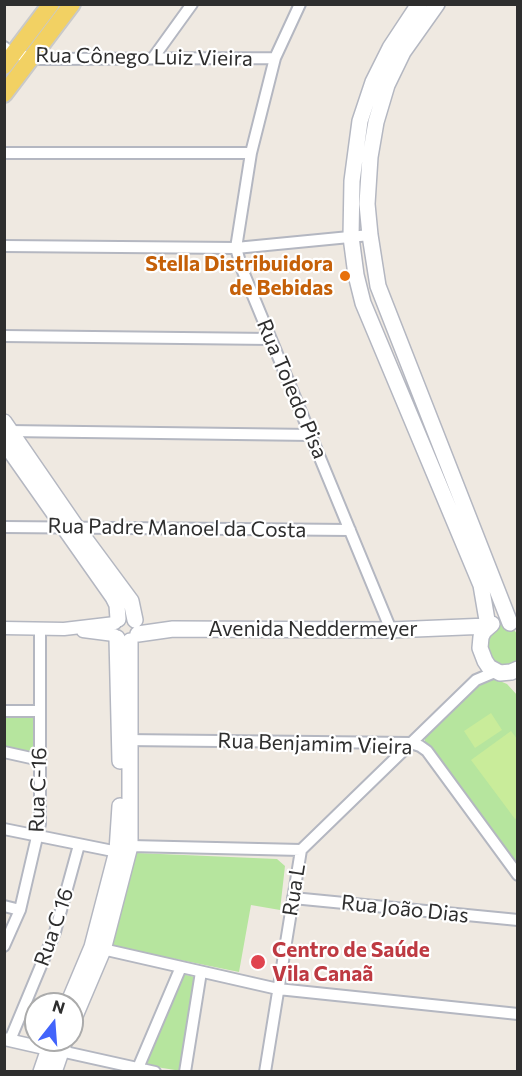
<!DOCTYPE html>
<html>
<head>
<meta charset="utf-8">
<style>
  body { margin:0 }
  #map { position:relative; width:522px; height:1076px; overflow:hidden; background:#efe9e1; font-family:Commissioner,sans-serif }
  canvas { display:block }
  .frame { position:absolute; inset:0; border:6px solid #2e2e2e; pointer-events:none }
  .north { position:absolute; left:24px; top:992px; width:60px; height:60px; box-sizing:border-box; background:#fff; border:2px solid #ababab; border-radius:50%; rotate:17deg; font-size:16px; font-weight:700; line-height:24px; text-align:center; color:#2e2e2e }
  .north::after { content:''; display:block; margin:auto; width:21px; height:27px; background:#4264fb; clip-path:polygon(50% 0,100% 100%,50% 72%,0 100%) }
</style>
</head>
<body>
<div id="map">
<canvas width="522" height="1076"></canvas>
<div class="frame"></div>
<div class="north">N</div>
</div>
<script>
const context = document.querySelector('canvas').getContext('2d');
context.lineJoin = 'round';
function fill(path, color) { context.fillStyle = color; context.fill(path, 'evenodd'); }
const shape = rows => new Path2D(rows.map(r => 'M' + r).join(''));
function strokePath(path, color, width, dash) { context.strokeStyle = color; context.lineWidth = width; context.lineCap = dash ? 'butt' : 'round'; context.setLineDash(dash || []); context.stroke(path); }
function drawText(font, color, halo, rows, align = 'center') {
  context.font = font + ' Commissioner,sans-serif'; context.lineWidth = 4.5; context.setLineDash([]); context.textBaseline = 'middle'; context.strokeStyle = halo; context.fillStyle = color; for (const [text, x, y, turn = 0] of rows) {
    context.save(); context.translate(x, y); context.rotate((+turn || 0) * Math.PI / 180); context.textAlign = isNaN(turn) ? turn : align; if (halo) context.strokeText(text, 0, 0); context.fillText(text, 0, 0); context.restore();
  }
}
fill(shape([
  [503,624,512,627,517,634,517,665,509,670,486,659,487,631,495,625],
  [495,679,507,684,518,696,517,864,425,743,425,735,480,683],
  [5,717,34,717,33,752,5,746],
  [137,853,277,859,285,866,280,910,251,905,239,972,112,946,109,941,131,860],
  [182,974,195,977,181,1071,144,1065]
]), '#b6e59e');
fill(shape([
  [491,713,502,730,475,748,464,731],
  [511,731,518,740,518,817,515,819,471,760]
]), '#c9ec9a');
const minor = shape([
  [300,4,275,58,251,153,236,248,242,269,391,630],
  [4,47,13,54,41,59,275,58],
  [153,58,192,4],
  [4,153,251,153],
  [4,246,236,248,370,235],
  [4,336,271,339],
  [8,431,312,435],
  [4,527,350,530],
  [4,711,40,711],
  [124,740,411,743,420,746,427,751,518,875],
  [4,752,40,760],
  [4,829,113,851,131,846,301,850],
  [301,850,476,680,495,672],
  [293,898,518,920],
  [4,906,20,910],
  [4,946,20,910,40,824,40,629],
  [98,948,278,989,518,1014],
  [10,1040,55,932,79,845],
  [56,1050,155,1072],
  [138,1068,181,967],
  [185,1072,201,972],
  [265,1072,301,850]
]);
const tertiary = shape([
  [4,628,64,629,115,623],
  [83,631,114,635],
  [4,1039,48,1049]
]);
const secondary = shape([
  [419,4,390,48,373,82,360,121,352,181,351,237,356,275,363,303,481,585,488,626],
  [437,4,403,52,387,85,376,122,370,157,367,204,370,235,378,286,510,623],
  [4,422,77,528,131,601,135,620],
  [4,442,113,597,117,605,118,619],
  [492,624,484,631,481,637,480,648,485,661,489,667,500,673,511,672,518,669],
  [138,634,173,629,391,630,488,626],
  [117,638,120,761],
  [68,1004,92,947,117,851,120,806],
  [72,1023,103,950,130,846,130,641],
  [41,1072,52,1040],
  [54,1072,65,1040]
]);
const primary = shape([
  [4,66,51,4],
  [4,94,72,4]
]);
strokePath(minor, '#b4b7c1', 14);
strokePath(tertiary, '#b4b7c1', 15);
strokePath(secondary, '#b4b7c1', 18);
strokePath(primary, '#c9c9c9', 20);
strokePath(minor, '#fff', 10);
strokePath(tertiary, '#fff', 12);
strokePath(secondary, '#fff', 15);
strokePath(primary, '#f2d163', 16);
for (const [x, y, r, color] of [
  [345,276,6,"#e8710a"],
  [258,962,8,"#e0444e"]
]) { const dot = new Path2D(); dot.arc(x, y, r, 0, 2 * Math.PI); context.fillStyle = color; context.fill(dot); strokePath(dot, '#fff', 2); }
drawText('21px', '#2e2e2e', '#fff', [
  ["Rua Cônego Luiz Vieira",144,57,1],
  ["Rua Toledo Pisa",292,389,67],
  ["Rua Padre Manoel da Costa",177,528,1],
  ["Avenida Neddermeyer",313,629],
  ["Rua Benjamim Vieira",315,744,2],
  ["Rua C-16",38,790,-88],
  ["Rua L",294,890,-81],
  ["Rua João Dias",405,909,6],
  ["Rua C 16",54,927,-71]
]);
drawText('bold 21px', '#c56008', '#fff', [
  ["Stella Distribuidora",333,264],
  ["de Bebidas",333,288]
], 'right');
drawText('bold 21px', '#be3a42', '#fff', [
  ["Centro de Saúde",272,950],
  ["Vila Canaã",272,974]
], 'left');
</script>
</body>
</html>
